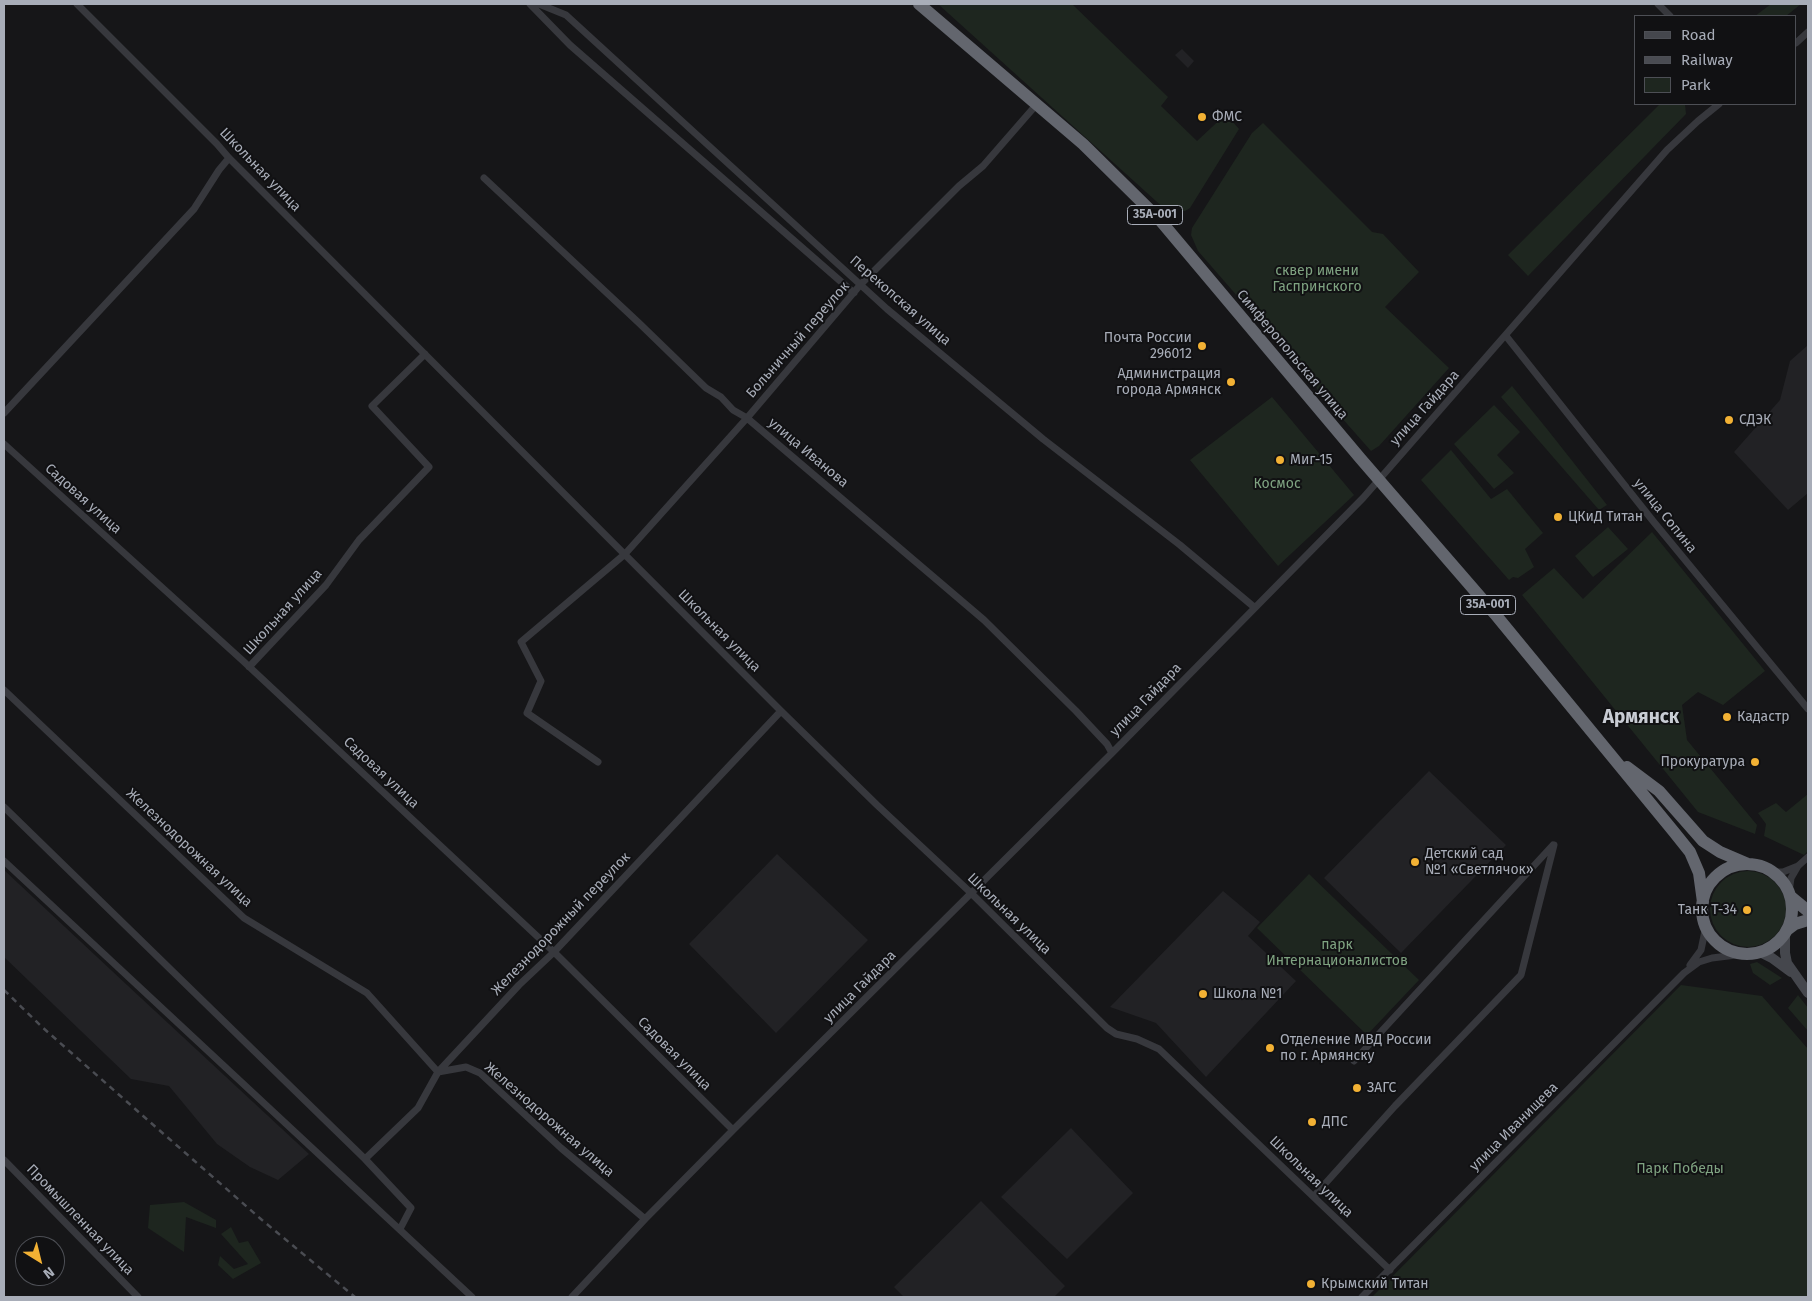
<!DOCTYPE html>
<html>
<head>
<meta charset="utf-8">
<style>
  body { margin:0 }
  #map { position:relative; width:1812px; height:1301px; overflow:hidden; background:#161618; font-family:"Fira Sans",sans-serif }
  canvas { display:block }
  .frame { position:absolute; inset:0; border:5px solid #a8adb8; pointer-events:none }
  .legend { position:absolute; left:1634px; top:15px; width:162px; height:90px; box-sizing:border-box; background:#111113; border:1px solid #4d4f55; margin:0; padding:6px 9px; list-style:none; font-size:15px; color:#a8adb8 }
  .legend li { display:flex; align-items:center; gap:10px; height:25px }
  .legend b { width:25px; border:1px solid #4d4f55 }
  .north { position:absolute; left:15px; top:1236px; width:50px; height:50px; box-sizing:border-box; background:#111113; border:1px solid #4d4f55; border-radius:50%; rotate:144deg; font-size:14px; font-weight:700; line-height:20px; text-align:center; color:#a8adb8 }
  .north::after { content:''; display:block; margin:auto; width:18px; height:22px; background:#f2b134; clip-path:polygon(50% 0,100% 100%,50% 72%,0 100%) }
</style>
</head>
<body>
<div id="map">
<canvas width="1812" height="1301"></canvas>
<div class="frame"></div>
<ul class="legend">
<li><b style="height:6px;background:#45474d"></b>Road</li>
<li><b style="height:6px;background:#4a4c52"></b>Railway</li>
<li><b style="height:14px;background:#1e261f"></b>Park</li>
</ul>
<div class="north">N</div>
</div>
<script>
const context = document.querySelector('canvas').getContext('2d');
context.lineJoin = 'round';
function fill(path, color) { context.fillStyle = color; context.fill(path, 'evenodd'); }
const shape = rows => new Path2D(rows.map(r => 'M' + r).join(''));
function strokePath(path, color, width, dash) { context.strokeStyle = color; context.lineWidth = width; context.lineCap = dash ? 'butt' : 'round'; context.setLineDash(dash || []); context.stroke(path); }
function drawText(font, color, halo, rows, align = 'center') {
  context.font = font + ' "Fira Sans",sans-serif'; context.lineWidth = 4; context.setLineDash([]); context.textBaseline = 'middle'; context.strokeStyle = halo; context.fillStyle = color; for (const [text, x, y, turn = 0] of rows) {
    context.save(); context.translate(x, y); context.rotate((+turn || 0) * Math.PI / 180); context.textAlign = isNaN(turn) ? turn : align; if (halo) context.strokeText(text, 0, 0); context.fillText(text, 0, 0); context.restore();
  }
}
fill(shape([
  [1182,49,1194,61,1188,68,1175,55],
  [1808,345,1808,493,1788,510,1734,452,1780,400,1790,361],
  [1429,771,1506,845,1401,953,1324,878],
  [777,854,868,940,776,1033,689,944],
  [4,870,127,985,309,1154,278,1180,250,1167,217,1144,169,1086,131,1079,4,957],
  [1223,891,1260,922,1248,936,1296,981,1206,1077,1156,1023,1110,1007],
  [1071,1128,1133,1193,1067,1259,1001,1197],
  [981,1201,1065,1286,1054,1297,904,1297,894,1287]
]), '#222225');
fill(shape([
  [938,4,1072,4,1168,97,1161,106,1197,141,1226,114,1239,129,1190,208,1185,211,1167,211],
  [1771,4,1801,4,1786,16,1755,16],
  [1660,104,1685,104,1686,114,1528,276,1508,255],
  [1263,123,1372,232,1383,234,1419,272,1385,307,1449,368,1379,446,1371,451,1318,391,1307,368,1289,348,1272,336,1198,251,1191,235,1192,228,1252,133],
  [1512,386,1547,429,1607,505,1599,510,1501,397],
  [1272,397,1354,495,1278,566,1190,460],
  [1494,405,1520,432,1497,455,1514,473,1494,489,1454,444],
  [1451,450,1491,499,1507,489,1543,533,1525,549,1534,567,1518,578,1513,577,1509,580,1421,480],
  [1608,527,1628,549,1593,577,1575,556],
  [1652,532,1765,671,1723,705,1698,692,1682,705,1687,740,1757,825,1755,834,1698,812,1522,595,1554,568,1583,599],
  [1808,794,1808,851,1804,855,1764,836,1766,824,1758,813,1776,803,1786,812],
  '1710 909a38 38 0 1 1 76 0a38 38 0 1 1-76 0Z',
  [1309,874,1419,980,1367,1035,1257,928],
  [1757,962,1782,978,1770,985,1753,973,1750,964],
  [1681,985,1762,996,1808,1049,1808,1297,1372,1297],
  [1798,995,1808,1008,1808,1031,1788,1008],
  [184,1202,216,1220,216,1228,186,1217,184,1252,148,1228,150,1205],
  [231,1227,239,1243,248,1241,261,1263,233,1279,218,1265,220,1256,234,1269,248,1264,221,1234]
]), '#1e261f');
strokePath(shape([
  [77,4,217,144,229,158,781,711,877,805,971,893,1107,1028,1116,1034,1137,1039,1159,1049,1390,1270],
  [530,4,570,45,854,293],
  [539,4,566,15,887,309,1043,439,1180,545,1254,607],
  [1658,4,1670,16],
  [1796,43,1808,32],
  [484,178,639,323,706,388,721,397,733,410,747,418,984,620,1076,711,1107,744,1112,753],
  [1506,336,1653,521,1808,709],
  [4,413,194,209,219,170,229,158],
  [4,444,242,660,554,952,733,1130],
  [249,667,326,585,359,540,429,467,372,406,425,354],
  [4,690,244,918,367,993,438,1072,466,1067,480,1073,561,1148,645,1219],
  [598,762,527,713,541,681,521,642,625,554,747,418,861,284,959,186,983,166,1037,104],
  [4,807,365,1159,411,1208,400,1229],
  [4,861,472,1297],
  [1771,871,1778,872,1783,872,1798,866,1808,857],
  [1789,892,1791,878,1798,866],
  [1690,965,1701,950,1706,926],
  [1354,1061,1553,845],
  [365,1159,418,1108,438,1072,519,985,554,952,781,711],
  [4,1160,138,1297],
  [1314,1196,1395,1106,1521,975,1554,845],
  [572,1297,645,1219,733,1130,1112,753,1363,498,1667,150,1698,121,1719,104],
  [1362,1297,1684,973,1699,962,1712,958,1744,954]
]), '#37383d', 7);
strokePath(shape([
  [1785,934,1785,953,1787,963,1808,993],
  [1760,952,1772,958,1791,972]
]), '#45474d', 10);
strokePath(shape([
  [919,4,1083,144,1159,219,1360,458,1495,614,1674,832,1690,852,1699,873,1703,902],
  [1627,767,1659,791,1703,841,1720,852,1748,864],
  '1702 909a45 45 0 1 1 90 0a45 45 0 1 1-90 0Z',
  [1791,897,1808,911],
  [1787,930,1795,924,1808,920]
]), '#63666e', 12);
strokePath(shape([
  [4,990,42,1027,142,1115,262,1220,355,1297]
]), '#4a4c52', 2.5, [6, 5]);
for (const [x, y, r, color] of [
  [1202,117,5,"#f2b134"],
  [1202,346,5,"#f2b134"],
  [1231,382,5,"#f2b134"],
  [1729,420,5,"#f2b134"],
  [1280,460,5,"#f2b134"],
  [1558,517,5,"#f2b134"],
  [1727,717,5,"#f2b134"],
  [1755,762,5,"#f2b134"],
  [1415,862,5,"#f2b134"],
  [1747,910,5,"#f2b134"],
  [1203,994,5,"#f2b134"],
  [1270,1048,5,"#f2b134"],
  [1357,1088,5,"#f2b134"],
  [1312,1122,5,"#f2b134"],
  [1311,1284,5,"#f2b134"]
]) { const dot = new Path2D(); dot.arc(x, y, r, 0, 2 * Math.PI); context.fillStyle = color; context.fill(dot); strokePath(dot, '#111113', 2); }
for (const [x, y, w] of [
  [1155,215,55],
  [1488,605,55]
]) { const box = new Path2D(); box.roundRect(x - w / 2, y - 9.5, w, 19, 4); context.fillStyle = '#111113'; context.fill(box); strokePath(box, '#a8adb8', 1); }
drawText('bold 12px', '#a8adb8', null, [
  ["35А-001",1155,215],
  ["35А-001",1488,605]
]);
drawText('14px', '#a8adb8', '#111113', [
  ["ФМС",1212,117],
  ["Почта России",1192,338,"right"],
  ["296012",1192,354,"right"],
  ["Администрация",1221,374,"right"],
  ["города Армянск",1221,390,"right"],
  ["СДЭК",1739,420],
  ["Миг-15",1290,460],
  ["ЦКиД Титан",1568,517],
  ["Кадастр",1737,717],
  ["Прокуратура",1745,762,"right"],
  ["Детский сад",1425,854],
  ["№1 «Светлячок»",1425,870],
  ["Танк Т-34",1737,910,"right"],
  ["Школа №1",1213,994],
  ["Отделение МВД России",1280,1040],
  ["по г. Армянску",1280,1056],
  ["ЗАГС",1367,1088],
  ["ДПС",1322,1122],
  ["Крымский Титан",1321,1284]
], 'left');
drawText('14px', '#a8adb8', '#111113', [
  ["Школьная улица",260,170,46],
  ["Перекопская улица",900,301,41],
  ["Больничный переулок",798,340,-49],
  ["Симферопольская улица",1292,355,50],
  ["улица Гайдара",1425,408,-48],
  ["улица Иванова",808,453,40],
  ["Садовая улица",83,499,42],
  ["улица Сопина",1665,516,51],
  ["Школьная улица",283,612,-48],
  ["Школьная улица",719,631,45],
  ["улица Гайдара",1146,700,-46],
  ["Садовая улица",381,773,43],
  ["Железнодорожная улица",189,848,43],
  ["Школьная улица",1009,914,44],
  ["Железнодорожный переулок",561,924,-46],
  ["улица Гайдара",860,987,-45],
  ["Садовая улица",674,1054,45],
  ["Железнодорожная улица",549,1120,41],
  ["улица Иванищева",1514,1127,-45],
  ["Школьная улица",1311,1177,44],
  ["Промышленная улица",80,1220,46]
]);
drawText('14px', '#7fa381', '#111113', [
  ["сквер имени",1317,271],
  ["Гаспринского",1317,287],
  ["Космос",1277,484],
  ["парк",1337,945],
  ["Интернационалистов",1337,961],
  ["Парк Победы",1680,1169]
]);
drawText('bold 19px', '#c9ccd4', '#111113', [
  ["Армянск",1641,718]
]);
</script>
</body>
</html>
